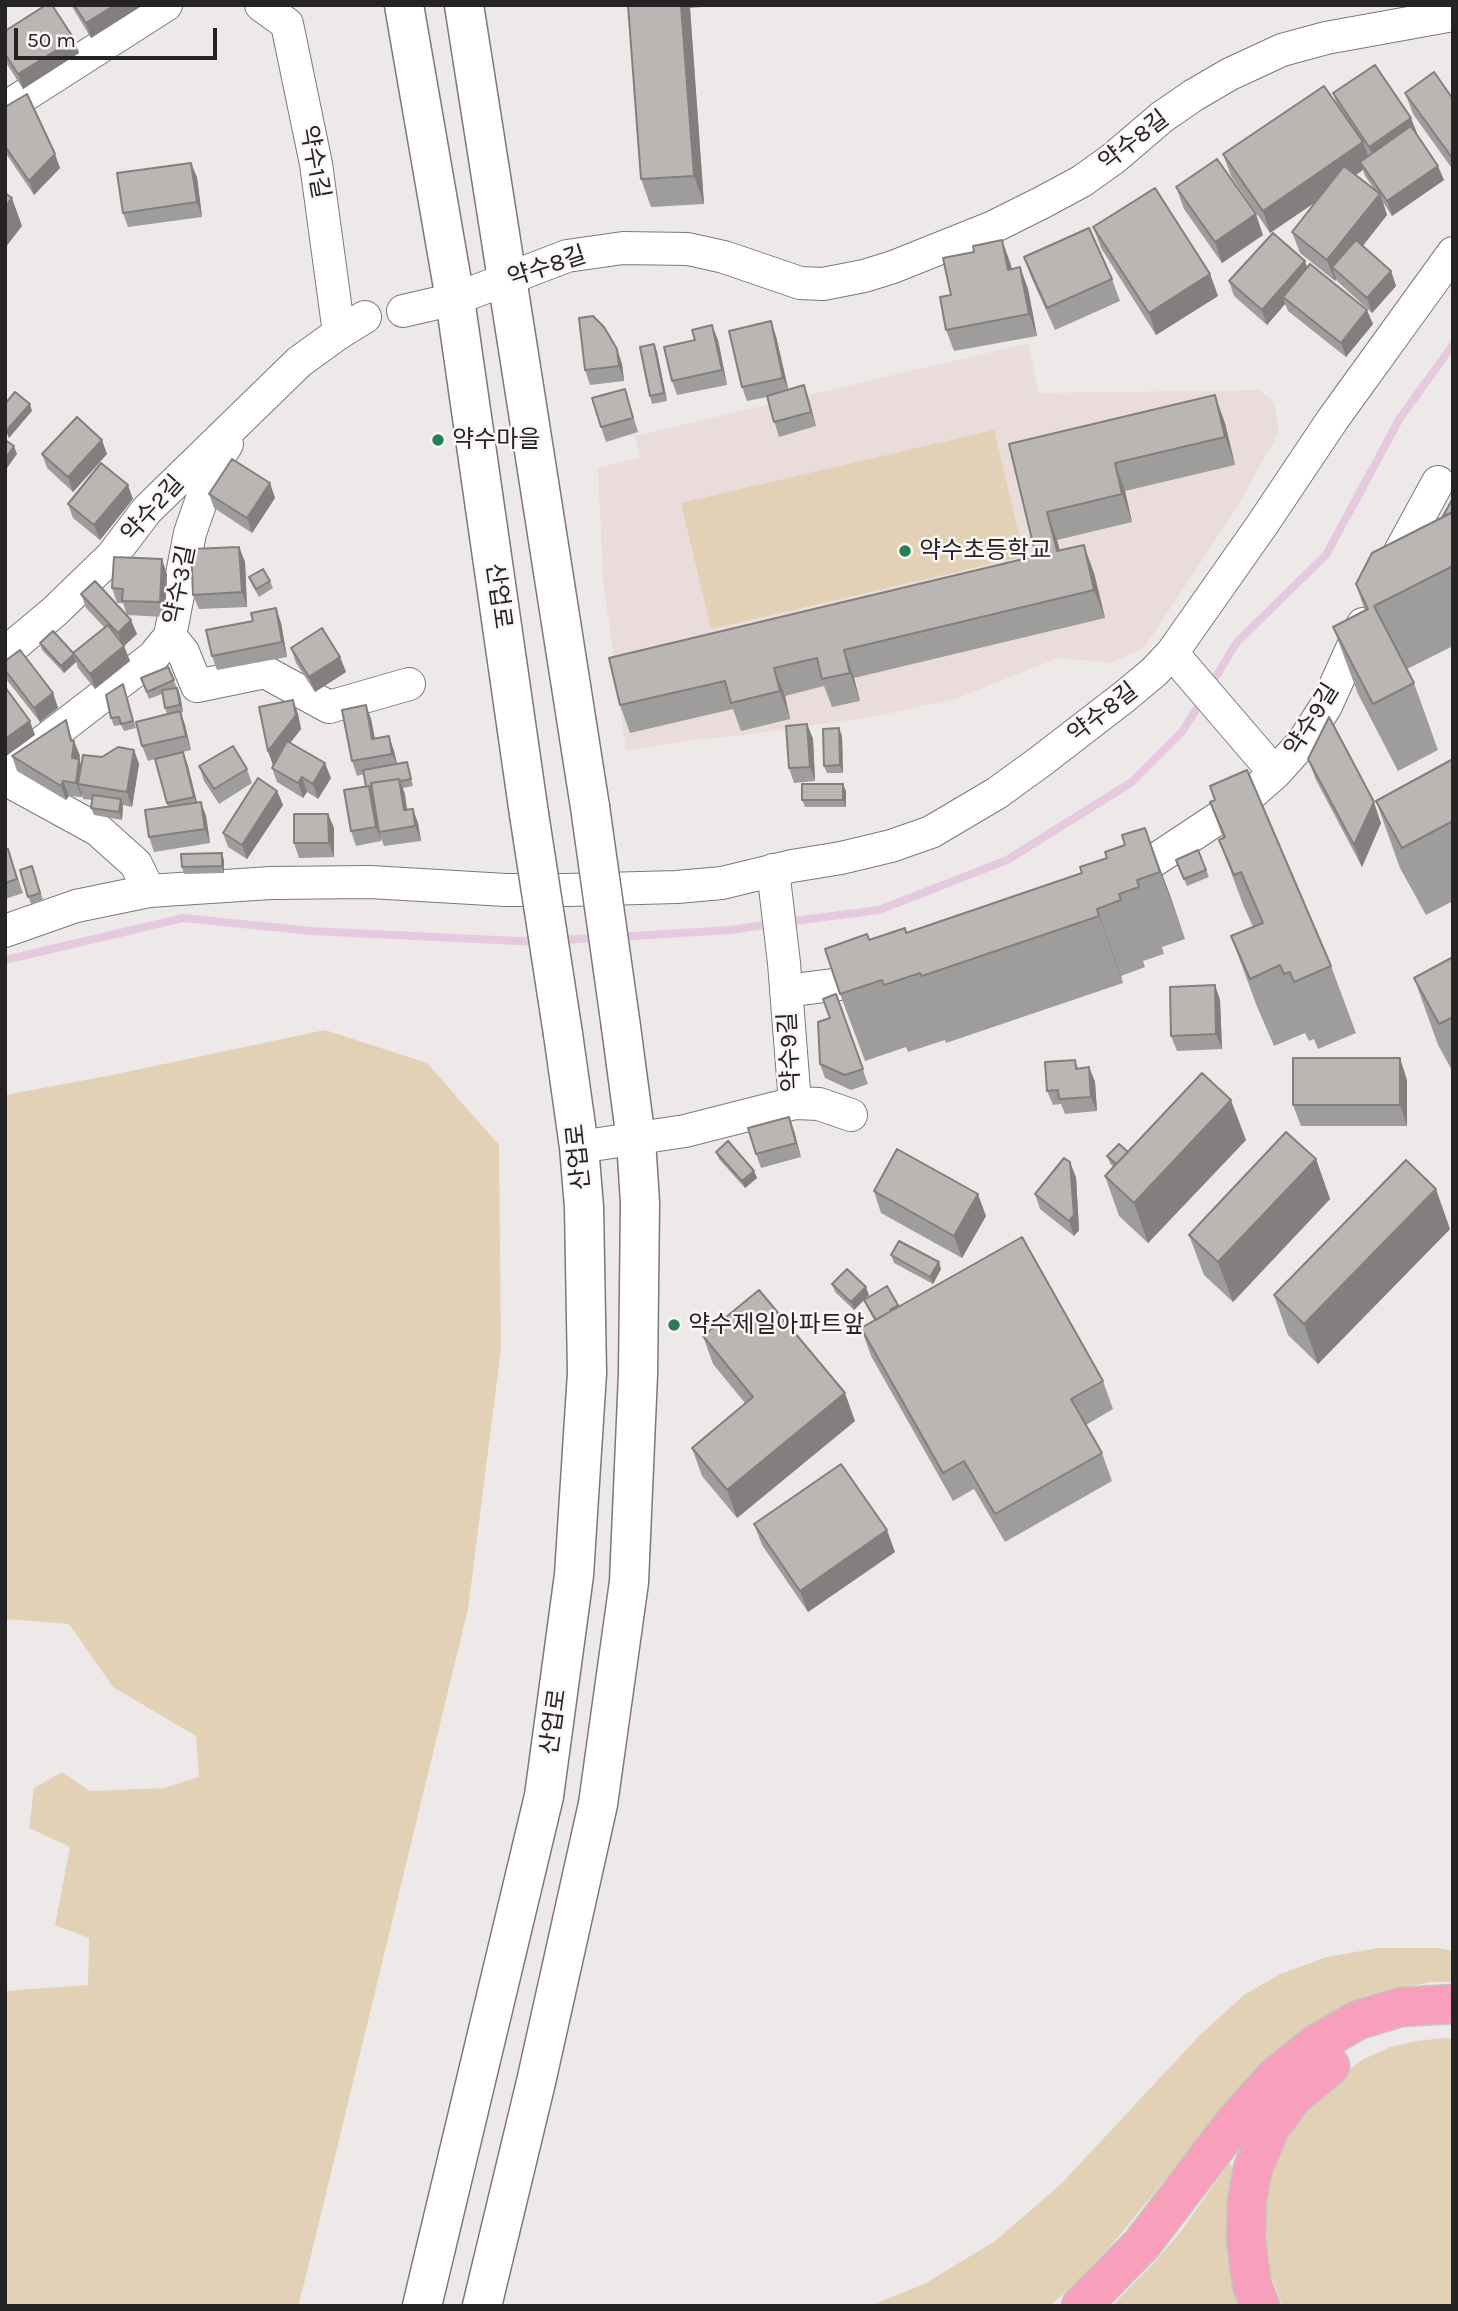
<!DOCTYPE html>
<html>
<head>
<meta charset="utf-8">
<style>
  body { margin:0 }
  #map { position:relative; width:1458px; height:2311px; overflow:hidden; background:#eee9e9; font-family:Karla,sans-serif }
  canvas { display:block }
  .frame { position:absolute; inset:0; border:7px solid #252323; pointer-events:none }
  .scale { position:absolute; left:14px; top:28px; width:203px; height:32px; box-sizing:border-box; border:4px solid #252323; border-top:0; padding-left:9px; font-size:21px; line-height:24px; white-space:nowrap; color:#252323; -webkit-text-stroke:5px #fbf7f6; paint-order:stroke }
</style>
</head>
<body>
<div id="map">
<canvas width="1458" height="2311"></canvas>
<div class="frame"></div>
<div class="scale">50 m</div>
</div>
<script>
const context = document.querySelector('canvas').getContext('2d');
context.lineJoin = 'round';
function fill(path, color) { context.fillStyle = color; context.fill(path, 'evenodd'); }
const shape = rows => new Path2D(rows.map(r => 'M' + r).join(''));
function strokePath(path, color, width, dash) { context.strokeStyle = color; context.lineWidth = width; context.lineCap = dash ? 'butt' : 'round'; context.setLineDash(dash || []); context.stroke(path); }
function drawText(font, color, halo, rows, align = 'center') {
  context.font = font + ' Karla,"Noto Sans KR",sans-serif'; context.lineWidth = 5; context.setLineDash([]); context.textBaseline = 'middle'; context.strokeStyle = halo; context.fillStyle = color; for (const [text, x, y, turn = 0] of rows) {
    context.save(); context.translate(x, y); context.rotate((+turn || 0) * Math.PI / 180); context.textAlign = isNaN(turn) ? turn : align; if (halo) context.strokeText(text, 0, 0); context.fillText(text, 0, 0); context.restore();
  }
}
fill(shape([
  [1029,343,1038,393,1260,390,1274,402,1279,432,1234,512,1144,648,1111,663,1058,658,955,699,876,716,746,735,692,740,626,751,603,579,598,468,640,457,635,436]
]), '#e9dcda');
fill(shape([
  [994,430,1024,556,711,629,681,503],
  [325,1030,427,1063,499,1145,501,1349,468,1609,305,2280,298,2306,5,2306,5,1991,88,1985,89,1938,55,1925,70,1847,29,1828,34,1788,62,1772,90,1791,164,1788,199,1777,196,1736,113,1687,69,1624,5,1619,5,1095,107,1076],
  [1378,1948,1437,1948,1453,1951,1453,1982,1432,1982,1394,1989,1362,1999,1329,2015,1244,2082,1120,2235,1078,2281,1050,2306,870,2306,926,2283,995,2241,1060,2185,1200,2035,1244,1995,1280,1974,1327,1957],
  [1445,2038,1453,2039,1453,2306,1282,2306,1266,2260,1263,2227,1264,2195,1272,2165,1284,2140,1298,2118,1338,2076,1364,2059,1390,2047,1416,2041],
  [1229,2163,1235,2169,1226,2226,1227,2255,1242,2306,1112,2306,1152,2265,1181,2231]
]), '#e2d1b5');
strokePath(shape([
  [1210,686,1237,642,1326,555,1400,418,1453,345],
  [786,922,879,910,1007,860,1132,782,1182,732,1202,700],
  [618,937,729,930,773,924],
  [559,940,598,938],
  [5,960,183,918,311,931,539,942]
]), '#e5c9df', 8);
const street = shape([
  [261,5,287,24,316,164,339,333],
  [5,108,166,5],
  [403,311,455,299,567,256,623,248,688,249,724,257,800,283,823,284,864,276,893,267,993,227,1043,202,1082,181,1114,158,1162,117,1194,95,1230,74,1282,50,1326,38,1453,15],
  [1389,572,1438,482],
  [170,636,183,652,197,686,265,672,329,707,409,684],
  [5,653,54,612,112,556,147,510,299,362,339,333,365,317],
  [1172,653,1275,773],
  [5,771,153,657,170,636,190,533,205,490,218,459,227,444],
  [5,779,98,830,136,864,149,891],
  [773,870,784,963,795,1103],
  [1120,883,1241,803,1275,773,1303,742,1326,706,1363,624],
  [5,931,76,906,149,891,271,883,370,882,506,890,567,890,677,887,722,883,792,866,841,858,891,846,931,832,997,793,1041,761,1124,697,1154,672,1172,653,1262,525,1333,419,1453,253],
  [786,991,879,979],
  [579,1147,685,1131,795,1103,819,1104,851,1115]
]);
const secondary = shape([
  [404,5,455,299,529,814],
  [464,5,590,807],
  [422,2306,544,1796,574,1575,587,1373,584,1207,579,1147,563,1034],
  [482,2306,536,2082,598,1804,629,1582,638,1374,640,1203,636,1140,621,1027]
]);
const highway = shape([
  [1081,2306,1142,2244,1234,2123,1274,2078,1316,2044,1358,2020,1401,2007,1453,2004],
  [1260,2306,1252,2285,1246,2241,1247,2200,1253,2168,1270,2128,1293,2097,1330,2066]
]);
strokePath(street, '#7c7878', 34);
strokePath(secondary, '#7c7878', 41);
strokePath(highway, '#c6c6c6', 41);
strokePath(street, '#fff', 32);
strokePath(secondary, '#fff', 38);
strokePath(highway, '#f79fbb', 38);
const secondaryBridge = shape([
  [590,807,621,1027],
  [529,814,563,1034]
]);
strokePath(secondaryBridge, '#7c7878', 41, []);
strokePath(secondaryBridge, '#fff', 38);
fill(shape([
  [71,5,143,5,91,38],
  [628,5,704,5,703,7,690,8,704,204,651,207,641,179],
  [5,31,74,39,79,53,23,89,5,61],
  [1333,93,1417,133,1416,133,1444,180,1392,216,1383,202,1387,215,1363,246,1391,271,1396,286,1372,313,1337,281,1336,279,1335,281,1300,253,1292,232,1315,202,1270,233,1231,176,1223,154,1337,104],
  [1363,170,1365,176,1374,189,1355,175],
  [1405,93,1453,99,1453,170,1413,114],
  [5,107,60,168,34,195,5,152],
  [197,177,202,217,128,227,123,213],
  [1176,187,1263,235,1222,263,1184,209],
  [1093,227,1210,274,1218,296,1156,335,1101,248],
  [1024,257,1112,279,1120,301,1055,330,1032,279],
  [1010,262,1012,269,1020,267,1028,289,1037,336,954,351,946,330,951,295],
  [1307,267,1373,324,1346,357,1288,311,1285,304,1267,325,1234,296,1229,281],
  [776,336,788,390,809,400,816,426,779,437,767,397,747,401,742,387],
  [718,340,727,385,677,395,672,381],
  [654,344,657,352,667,401,652,404,650,396],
  [617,349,622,364,624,381,590,385,585,370],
  [625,389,638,432,606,442,601,427],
  [1225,423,1235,465,1125,491,1132,522,1057,540,1060,551,1094,573,1105,618,854,678,860,701,832,707,824,686,785,696,790,719,741,731,733,709,630,733,620,705,1036,556,1009,444],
  [42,454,107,454,73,492,47,468],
  [270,483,275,498,252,533,214,508,209,494],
  [1453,498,1453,646,1407,669,1414,683,1438,750,1398,771,1358,694,1333,627,1365,611,1356,584,1443,516],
  [133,499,100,540,73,518,68,504],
  [239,547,245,562,247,607,199,609,193,595],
  [167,574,165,617,127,615,123,603,117,603,112,588],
  [249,577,270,581,273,588,259,597,252,585],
  [81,594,137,634,124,646,130,661,95,689,78,668,76,662,64,673,42,650,40,643,73,653,105,628,86,608],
  [276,608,281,623,287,657,217,670,212,656,253,621],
  [291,648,340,657,346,672,315,692,296,663],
  [5,661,53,693,58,708,40,722,6,679],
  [168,667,180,695,183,712,181,713,185,725,191,750,183,752,188,766,197,802,206,816,210,843,154,852,149,837,168,807,155,759,148,761,142,746,167,714,165,708,162,694,149,699,141,678],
  [125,691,136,728,124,731,121,725,114,726,111,718],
  [293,700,298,714,301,729,290,743,331,778,318,799,307,792,303,798,277,782,272,768,273,765,268,751],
  [366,705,371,719,375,739,389,736,394,751,397,764,407,762,413,786,403,788,407,810,418,823,421,841,384,846,381,838,381,841,356,846,351,831,366,786,364,774,357,776,352,761],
  [807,724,813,739,815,781,794,783,789,768],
  [71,735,72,741,74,741,80,756,79,759,81,765,102,757,134,750,139,764,132,807,123,805,122,820,94,815,91,808,93,800,83,799,82,794,82,797,69,796,66,800,17,771,12,756],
  [842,736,843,773,827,773,824,766],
  [1308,759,1381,823,1362,867,1316,780],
  [1453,759,1453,901,1426,915,1400,868,1376,801],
  [199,766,247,769,252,783,219,804,204,781],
  [1210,786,1331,966,1356,1033,1318,1049,1314,1039,1309,1041,1305,1033,1274,1046,1256,1004,1231,936,1253,927,1244,907,1219,840,1223,838,1210,802,1215,800],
  [277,791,283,805,247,859,228,847,223,833],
  [846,791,846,807,805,807,802,800],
  [328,814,334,828,334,857,299,858,294,843],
  [1145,828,1185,939,1162,947,1164,954,1143,961,1145,967,1121,976,1123,983,946,1043,945,1040,908,1052,906,1047,865,1061,840,994,869,940,906,933,1082,873,1107,858,1125,845],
  [8,849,23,893,5,899,5,850],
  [1198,850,1209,877,1187,886,1176,860],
  [224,860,224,873,184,874,182,867],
  [32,866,43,900,31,904,20,870],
  [1453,957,1453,1072,1438,1045,1414,978],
  [1215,985,1220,1000,1222,1049,1177,1051,1171,1036],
  [836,994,868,1084,851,1090,825,1078,820,1064],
  [1075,1060,1078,1068,1089,1067,1095,1082,1097,1111,1065,1114,1061,1104,1053,1105,1047,1091],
  [1407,1080,1407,1126,1301,1126,1293,1105],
  [794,1131,801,1157,761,1168,756,1154],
  [1246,1140,1148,1243,1119,1216,1105,1176,1113,1167,1110,1163,1107,1156,1128,1152],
  [716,1152,754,1171,757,1178,745,1188,719,1159],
  [1316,1159,1330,1199,1233,1302,1204,1275,1189,1235],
  [1076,1177,1079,1230,1074,1236,1040,1209,1035,1194],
  [874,1191,986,1216,962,1258,881,1213],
  [1450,1229,1318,1364,1288,1335,1274,1295],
  [891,1255,941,1269,933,1284,894,1263],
  [832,1284,869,1295,864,1299,887,1286,898,1307,1103,1381,1113,1409,1086,1425,1102,1453,1112,1481,1005,1542,974,1489,953,1501,871,1356,861,1328,874,1320,867,1307,864,1300,854,1310,835,1292],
  [703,1336,855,1421,737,1518,702,1476,692,1448,745,1403,713,1364],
  [754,1524,895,1552,808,1612,762,1545]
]), '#9f9d9b');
fill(shape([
  [115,5,143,5,91,38,86,23],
  [681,5,689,5,690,8,704,204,694,176],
  [74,39,79,53,23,89,18,74],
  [1411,118,1417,133,1375,161,1369,147],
  [1363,142,1371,164,1360,162,1363,170,1270,233,1263,211],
  [55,154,60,168,34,195,29,181],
  [191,163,197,177,202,217,197,202],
  [1438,166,1444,180,1392,216,1387,201],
  [1380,194,1387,215,1340,274,1332,267,1336,279,1335,281,1327,260],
  [12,198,22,226,5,248,5,207],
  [1256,214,1263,235,1222,263,1215,242],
  [1002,240,1010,262,1016,291,1008,270],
  [1305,261,1310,276,1283,297,1285,304,1267,325,1262,310],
  [1020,267,1028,289,1037,336,1029,314],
  [1391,271,1396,286,1372,313,1367,298],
  [1210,274,1218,296,1156,335,1149,313],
  [1367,310,1373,324,1346,357,1341,343],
  [771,321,776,336,789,392,783,378],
  [712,325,718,340,727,385,722,370],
  [654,344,657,352,667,401,664,393],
  [617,349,622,364,624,381,619,366],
  [804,385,809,400,816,426,811,412],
  [1215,395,1225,423,1235,465,1225,437],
  [30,404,32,411,9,438,6,431],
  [102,440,107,454,73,492,68,477],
  [14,446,17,454,7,468,5,459],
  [1115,463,1125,491,1132,522,1122,494],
  [270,483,275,498,252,533,247,518],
  [128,485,133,499,100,540,94,525],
  [1047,512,1057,540,1067,579,1057,551],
  [1084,545,1094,573,1105,618,1094,590],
  [239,547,245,562,247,607,242,592],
  [162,559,167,574,165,617,160,602],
  [276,608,281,623,287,657,282,642],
  [131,620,137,634,123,647,118,633],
  [124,646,130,661,95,689,90,674],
  [844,650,854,678,860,701,850,673],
  [73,654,76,662,64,673,61,666],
  [340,657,346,672,315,692,309,677],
  [774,668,785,696,790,719,780,691],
  [177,688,180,695,183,712,180,705],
  [53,693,58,708,40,722,34,708],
  [293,700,298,714,301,729,273,765,268,751],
  [366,705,371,719,378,754,372,739],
  [180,711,185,725,191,750,186,736],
  [66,720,74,746,74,741,80,756,79,759,84,774,78,784,82,794,82,797,76,783,72,758,71,741],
  [30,721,35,735,5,757,5,739],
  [807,724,813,739,815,781,810,767],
  [839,728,842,736,843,773,840,765],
  [389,736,394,751,398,768,392,754],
  [134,750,139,764,132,807,127,792],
  [183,752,188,766,199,811,194,797],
  [325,763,331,778,318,799,313,784],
  [302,777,307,792,303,798,298,783],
  [399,779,405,794,409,825,404,810],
  [63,781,69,796,66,800,61,786],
  [843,784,846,791,846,807,843,800],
  [369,786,374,800,379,832,381,841,376,827],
  [277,791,283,805,247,859,242,845],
  [121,799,123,806,122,820,119,812],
  [201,802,206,816,210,843,205,829],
  [1374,802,1381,823,1362,867,1354,845],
  [413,809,418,823,421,841,415,826],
  [328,814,334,828,334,857,329,843],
  [1145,828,1170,895,1185,939,1160,872],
  [222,853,224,860,224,873,222,866],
  [1097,909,1121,976,1123,983,1099,916],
  [1215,985,1220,1000,1222,1049,1216,1034],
  [1400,1058,1407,1080,1407,1126,1400,1105],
  [1089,1067,1095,1082,1097,1111,1091,1097],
  [1231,1100,1246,1140,1148,1243,1134,1203],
  [789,1117,794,1131,801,1157,796,1143],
  [1316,1159,1330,1199,1233,1302,1218,1262],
  [1070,1162,1076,1177,1079,1230,1074,1236,1069,1221],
  [754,1171,757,1178,745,1188,742,1181],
  [1436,1189,1450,1229,1318,1364,1304,1324],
  [978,1194,986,1216,962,1258,954,1236],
  [939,1262,941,1269,933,1284,930,1277],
  [866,1287,869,1295,854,1310,851,1302],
  [845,1393,855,1421,737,1518,727,1490],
  [887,1530,895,1552,808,1612,800,1591]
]), '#827f7e');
const building = shape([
  [46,5,52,5,74,39,18,74,5,54,5,31,46,5],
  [74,5,115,5,86,23,74,5],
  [628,5,681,5,694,176,641,179,628,5],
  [1375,65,1411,118,1369,147,1333,93,1375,65],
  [1434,72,1453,99,1453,159,1405,93,1434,72],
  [1324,86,1363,142,1263,211,1223,154,1324,86],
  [27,94,55,154,29,181,5,146,5,107,27,94],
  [1411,126,1438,166,1387,201,1360,162,1411,126],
  [1217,159,1256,214,1215,242,1176,187,1217,159],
  [191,163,197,202,123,213,117,173,191,163],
  [1344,166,1380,194,1327,260,1292,232,1344,166],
  [1155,188,1210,274,1149,313,1093,227,1155,188],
  [5,193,12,198,5,207,5,193],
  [1089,228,1112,279,1047,308,1024,257,1089,228],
  [1273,233,1305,261,1262,310,1229,281,1273,233],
  [1002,240,1008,270,1020,267,1029,314,946,330,940,297,951,295,943,258,974,252,973,246,1002,240],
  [1356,240,1391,271,1367,298,1332,267,1356,240],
  [1310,264,1367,310,1341,343,1283,297,1310,264],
  [593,316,604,327,617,349,619,366,585,370,579,318,593,316],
  [771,321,783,378,742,387,729,331,771,321],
  [712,325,722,370,672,381,664,347,695,340,692,330,712,325],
  [654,344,664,393,650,396,640,347,654,344],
  [804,385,811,412,774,422,767,396,804,385],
  [625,389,633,418,601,427,592,398,625,389],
  [15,392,30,404,6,431,5,430,5,404,15,392],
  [1215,395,1225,437,1115,463,1122,494,1047,512,1057,551,1084,545,1094,590,844,650,850,673,822,679,817,658,774,668,780,691,731,703,725,681,620,705,609,658,1036,556,1009,444,1215,395],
  [77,417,102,440,68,477,42,454,77,417],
  [5,440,14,446,5,459,5,440],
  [232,459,270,483,247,518,209,494,232,459],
  [101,463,128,485,94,525,68,504,101,463],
  [1453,498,1453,512,1443,516,1453,498],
  [1453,512,1453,566,1374,606,1414,683,1373,704,1333,627,1368,609,1356,584,1372,553,1453,512],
  [239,547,242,592,193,595,191,549,239,547],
  [114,557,162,559,160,602,122,601,123,589,112,588,114,557],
  [263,569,270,581,256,589,249,577,263,569],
  [95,581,131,620,118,633,81,594,95,581],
  [276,608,282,642,212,656,206,630,253,621,251,613,276,608],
  [108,625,124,646,90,674,73,653,108,625],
  [322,628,340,657,309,677,291,648,322,628],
  [53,631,74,654,61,666,40,643,53,631],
  [20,650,53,693,34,708,5,670,5,661,20,650],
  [168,667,174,680,147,692,141,678,168,667],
  [123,684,133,721,121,724,119,717,111,718,106,695,123,684],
  [5,687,30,721,5,739,5,687],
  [177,688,180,705,165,708,162,690,177,688],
  [293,700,296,715,268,751,259,707,293,700],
  [366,705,372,739,389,736,392,754,352,761,342,710,366,705],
  [180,711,186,736,142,746,136,722,180,711],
  [1329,717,1374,802,1354,845,1308,759,1329,717],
  [66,720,71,741,74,741,72,758,79,759,76,783,63,781,61,786,12,756,66,720],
  [807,724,810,767,789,768,786,726,807,724],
  [839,728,840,765,824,766,823,729,839,728],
  [287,741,325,763,313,784,302,777,298,783,272,768,287,741],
  [233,746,247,769,214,789,199,766,233,746],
  [118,747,134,750,127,792,78,784,83,755,102,757,118,747],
  [183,752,194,797,167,803,155,759,183,752],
  [1453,759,1453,821,1402,848,1376,801,1453,759],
  [407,762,411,779,400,781,399,779,371,783,372,787,366,786,363,770,407,762],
  [1247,770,1331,966,1294,982,1290,972,1284,974,1280,965,1250,979,1231,936,1263,923,1241,872,1234,875,1219,840,1225,837,1210,802,1215,800,1210,786,1247,770],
  [258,778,277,791,242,845,223,833,258,778],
  [399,779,404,810,413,809,415,826,379,832,371,783,399,779],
  [802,784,843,784,843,800,802,800,802,784],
  [369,786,376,827,351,831,344,790,369,786],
  [93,795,121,799,119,812,91,808,93,795],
  [201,802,205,829,149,837,145,810,201,802],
  [294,814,328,814,329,843,294,843,294,814],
  [1145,828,1160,872,1137,880,1139,887,1119,894,1121,900,1097,909,1099,916,922,976,920,973,884,985,882,980,840,994,825,949,867,934,869,940,905,928,906,933,1082,873,1080,867,1107,858,1105,852,1125,845,1122,835,1145,828],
  [8,849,17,879,5,883,5,850,8,849],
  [1198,850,1206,870,1184,879,1176,860,1198,850],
  [222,853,222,866,182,867,181,854,222,853],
  [32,866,40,893,28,897,20,870,32,866],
  [1453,957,1453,1017,1439,1024,1414,978,1453,957],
  [1215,985,1216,1034,1171,1036,1170,987,1215,985],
  [836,994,863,1069,845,1075,820,1064,818,1022,830,1018,823,999,836,994],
  [1293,1058,1400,1058,1400,1105,1293,1105,1293,1058],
  [1075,1060,1076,1069,1089,1067,1091,1097,1059,1099,1058,1090,1047,1091,1045,1062,1075,1060],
  [1202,1073,1231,1100,1134,1203,1105,1176,1202,1073],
  [789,1117,796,1143,756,1154,748,1128,789,1117],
  [1286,1132,1316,1159,1218,1262,1189,1235,1286,1132],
  [728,1141,754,1171,742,1181,716,1152,728,1141],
  [1119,1144,1128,1152,1116,1164,1107,1156,1119,1144],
  [897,1149,978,1194,954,1236,874,1191,897,1149],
  [1064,1158,1070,1162,1074,1215,1069,1221,1035,1194,1064,1158],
  [1406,1160,1436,1189,1304,1324,1274,1295,1406,1160],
  [1022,1237,1103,1381,1071,1399,1102,1453,995,1514,964,1461,943,1473,861,1328,1022,1237],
  [899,1241,939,1262,930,1277,891,1255,899,1241],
  [847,1269,866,1287,851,1302,832,1284,847,1269],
  [887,1286,898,1305,890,1310,891,1311,876,1320,864,1300,887,1286],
  [759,1290,845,1393,727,1490,692,1448,753,1397,703,1336,759,1290],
  [841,1464,887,1530,800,1591,754,1524,841,1464]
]);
fill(building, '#b9b6b4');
strokePath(building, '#827f7e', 2);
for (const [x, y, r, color] of [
  [438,440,7,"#267f55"],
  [905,551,7,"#267f55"],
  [674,1325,7,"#267f55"]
]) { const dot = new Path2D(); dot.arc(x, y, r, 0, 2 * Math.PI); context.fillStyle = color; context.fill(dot); strokePath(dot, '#fbf7f6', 2.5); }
drawText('24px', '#252323', '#fbf7f6', [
  ["약수8길",1134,141,-38],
  ["약수1길",314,162,80],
  ["약수8길",547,267,-18],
  ["약수2길",153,509,-48],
  ["약수3길",180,585,-79],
  ["산업로",498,596,82],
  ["약수8길",1103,713,-38],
  ["약수9길",1312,720,-58],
  ["약수9길",790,1052,-93],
  ["산업로",579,1157,-96],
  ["산업로",554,1722,-82]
]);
drawText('24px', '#252323', '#fbf7f6', [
  ["약수마을",452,440],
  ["약수초등학교",919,551],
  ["약수제일아파트앞",688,1325]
], 'left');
</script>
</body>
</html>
